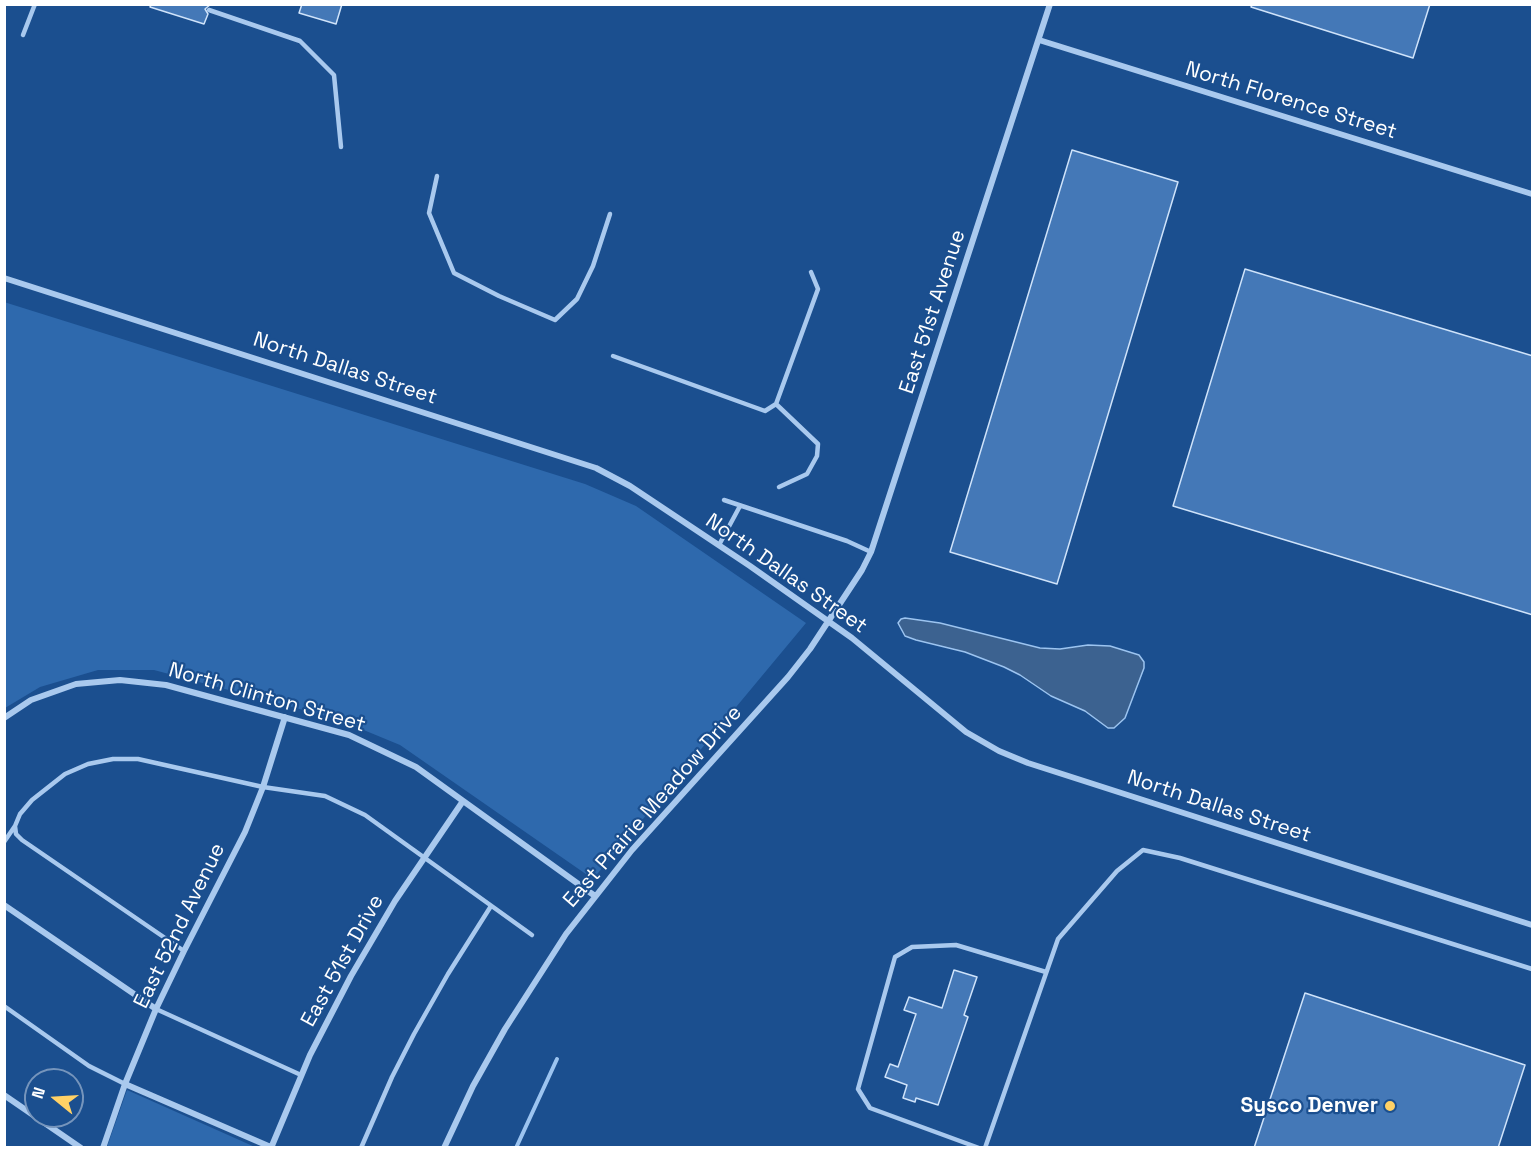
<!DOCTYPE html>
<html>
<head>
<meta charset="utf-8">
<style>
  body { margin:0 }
  #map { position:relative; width:1537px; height:1152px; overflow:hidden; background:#1b4f8f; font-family:"Space Grotesk",sans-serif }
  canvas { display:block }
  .frame { position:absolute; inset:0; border:6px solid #fff; pointer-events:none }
  .north { position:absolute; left:24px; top:1068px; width:60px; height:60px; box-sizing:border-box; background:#1b4f8f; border:2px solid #7695bc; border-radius:50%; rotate:288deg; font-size:16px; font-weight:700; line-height:24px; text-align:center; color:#fff }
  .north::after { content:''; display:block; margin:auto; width:21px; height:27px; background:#ffd166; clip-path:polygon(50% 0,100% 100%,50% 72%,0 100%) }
</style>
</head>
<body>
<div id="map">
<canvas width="1537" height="1152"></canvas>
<div class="frame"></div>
<div class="north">N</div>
</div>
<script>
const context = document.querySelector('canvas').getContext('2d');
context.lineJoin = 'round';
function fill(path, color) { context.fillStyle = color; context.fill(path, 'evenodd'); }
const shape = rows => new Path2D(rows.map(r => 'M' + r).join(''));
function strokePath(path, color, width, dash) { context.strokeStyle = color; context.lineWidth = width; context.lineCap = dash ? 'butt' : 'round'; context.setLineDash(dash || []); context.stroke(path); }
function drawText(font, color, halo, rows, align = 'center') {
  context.font = font + ' "Space Grotesk",sans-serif'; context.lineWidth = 4.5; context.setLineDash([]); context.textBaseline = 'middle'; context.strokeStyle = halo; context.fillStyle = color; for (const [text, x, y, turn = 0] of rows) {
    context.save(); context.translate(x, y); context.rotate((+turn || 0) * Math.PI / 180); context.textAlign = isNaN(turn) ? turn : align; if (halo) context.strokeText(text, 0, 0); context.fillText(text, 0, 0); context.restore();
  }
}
fill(shape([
  [4,302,585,484,636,506,806,623,593,879,400,745,337,719,154,670,98,670,40,687,5,708],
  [127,1090,255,1147,107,1147]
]), '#2e69ad');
const water = shape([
  [905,618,940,623,1040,648,1060,649,1088,645,1110,646,1139,655,1144,662,1144,668,1125,718,1114,728,1108,728,1085,711,1051,696,1020,675,1004,667,965,652,916,640,905,636,898,623,901,619,905,618]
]);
fill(water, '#3c6290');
strokePath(water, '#9cc4f0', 1.5);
strokePath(shape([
  [516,1148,557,1059]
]), '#9cc4f0', 4);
const building = shape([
  [151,4,211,4,205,9,208,14,204,24,150,7,151,4],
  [302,4,342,4,336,24,299,13,302,4],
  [1252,4,1430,4,1413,58,1251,7,1252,4],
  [1072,150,1178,182,1057,584,950,552,1072,150],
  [1245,269,1533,356,1533,615,1173,506,1245,269],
  [954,970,977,977,964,1015,968,1017,938,1105,916,1098,915,1102,903,1098,907,1085,885,1077,890,1064,898,1067,916,1014,904,1010,909,997,942,1008,954,970],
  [1305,993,1525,1065,1498,1148,1254,1148,1305,993]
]);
fill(building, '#4478b7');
strokePath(building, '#cfe3fa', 1.5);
strokePath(shape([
  [209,10,300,41,334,75,341,147],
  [23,35,35,4],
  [437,176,429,213,454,273,499,296,555,320,577,299,593,266,610,214],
  [613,356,765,411,776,404,818,289,811,272],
  [776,404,818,444,817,456,807,474,779,487],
  [724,500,847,541,871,552],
  [719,545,740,506],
  [4,842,15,826],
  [184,951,22,840,16,834,15,826,20,814,32,800,65,774,88,764,113,759,138,759,263,787,325,796,365,815,532,935],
  [4,1006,89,1066,125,1084],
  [156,1009,301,1075],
  [361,1148,392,1077,414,1034,448,974,491,906],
  [979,1148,870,1108,858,1089,895,957,912,947,956,945,1046,972],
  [985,1148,1058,939,1117,871,1143,850,1180,858,1532,969]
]), '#a9c9ee', 4.5);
strokePath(shape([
  [1039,40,1532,194],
  [4,278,596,468,630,486,750,566,852,638,966,732,999,751,1028,763,1532,925],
  [4,718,31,700,76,684,120,680,166,685,349,735,416,767,595,896],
  [4,905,156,1009],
  [125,1084,273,1148],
  [4,1095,81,1148],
  [103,1148,125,1084,156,1009,184,951,245,832,263,787,285,717],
  [271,1148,310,1055,351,976,395,901,463,801],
  [444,1148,473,1086,505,1029,566,934,632,850,788,677,810,649,862,570,871,552,1050,4]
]), '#a9c9ee', 6);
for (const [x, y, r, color] of [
  [1390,1106,6,"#ffd166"]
]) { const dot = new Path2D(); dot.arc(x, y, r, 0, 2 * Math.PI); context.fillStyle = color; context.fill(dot); strokePath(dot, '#1b4f8f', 2); }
drawText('21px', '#fff', '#1b4f8f', [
  ["North Florence Street",1291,101,17],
  ["East 51st Avenue",933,312,-72],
  ["North Dallas Street",345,369,18],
  ["North Dallas Street",786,574,35],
  ["North Clinton Street",267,698,16],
  ["East Prairie Meadow Drive",653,807,-49],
  ["North Dallas Street",1219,807,18],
  ["East 52nd Avenue",180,926,-64],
  ["East 51st Drive",343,961,-61]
]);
drawText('bold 21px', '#fff', '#1b4f8f', [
  ["Sysco Denver",1378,1106]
], 'right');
</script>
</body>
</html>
